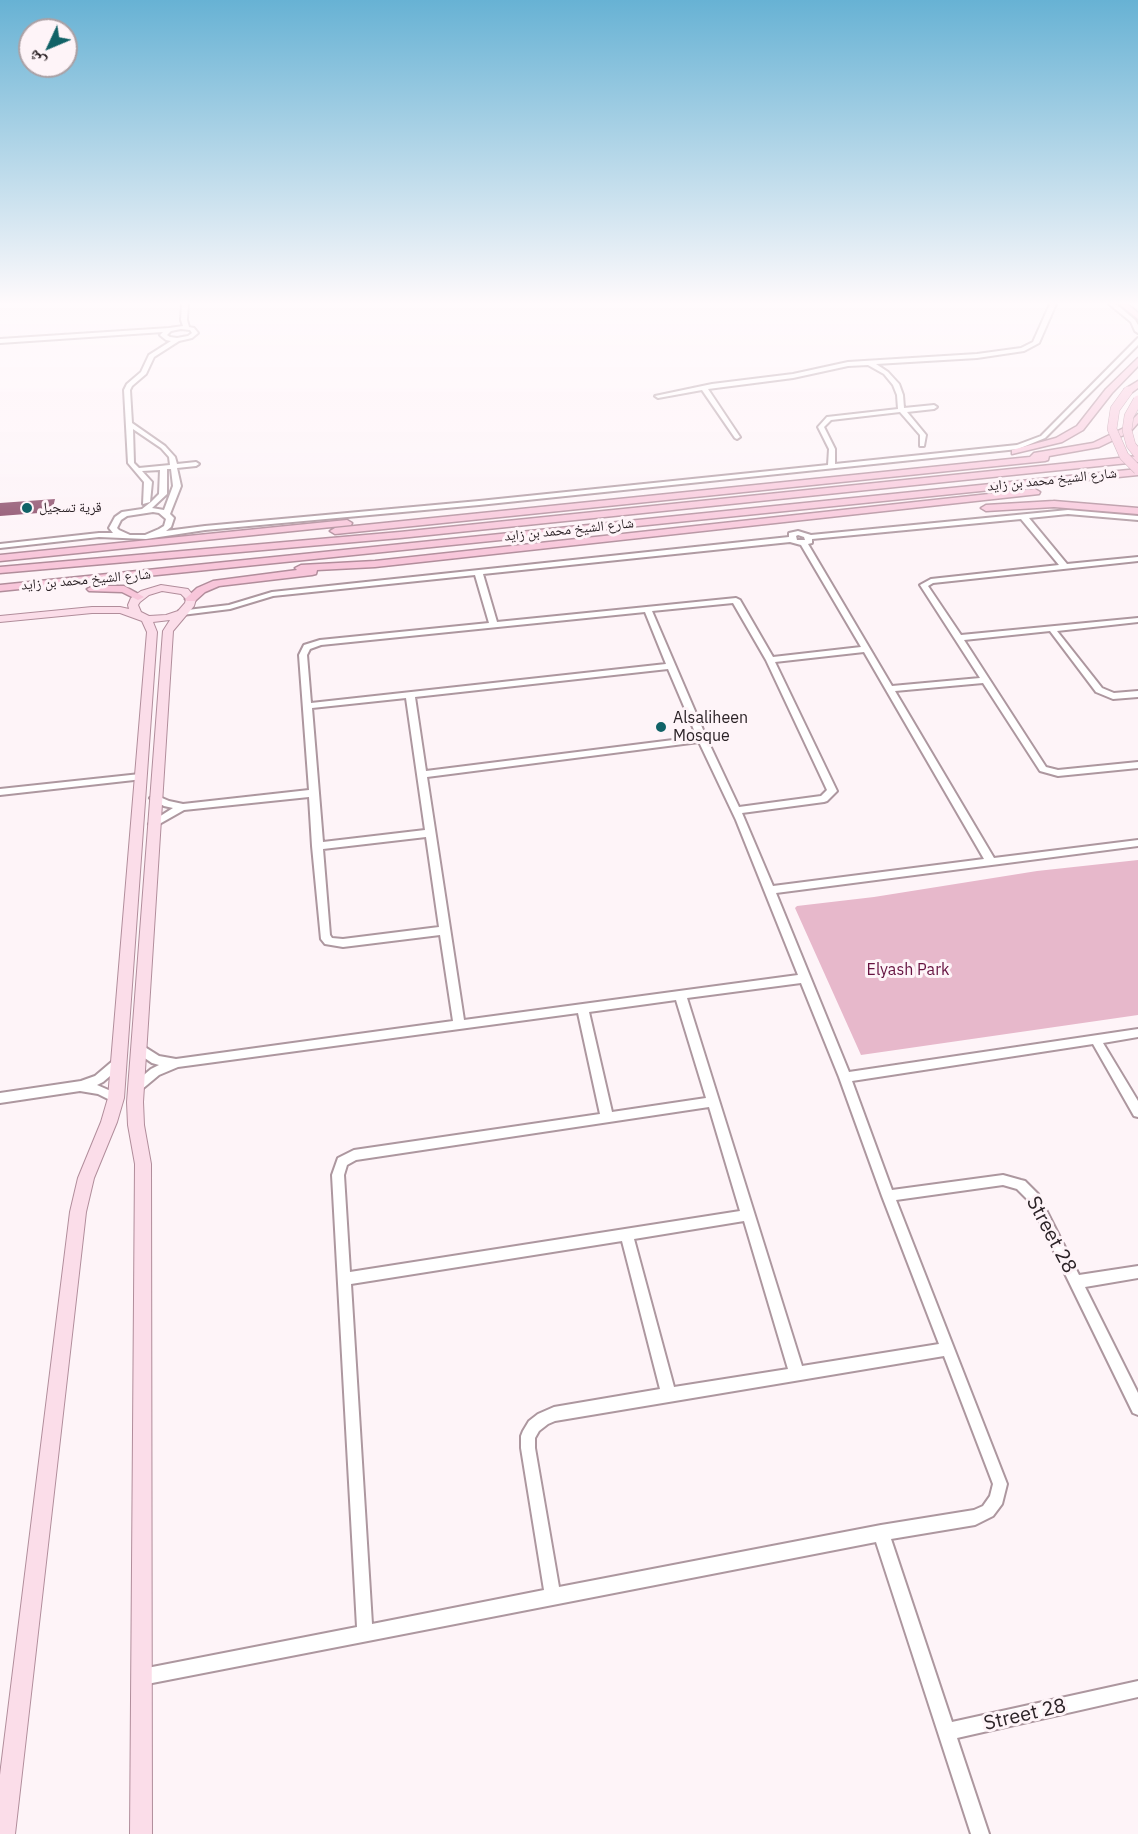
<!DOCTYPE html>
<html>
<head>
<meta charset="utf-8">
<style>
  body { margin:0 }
  #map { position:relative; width:1138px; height:1834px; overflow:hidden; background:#fef4f8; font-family:"IBM Plex Sans","Noto Naskh Arabic",sans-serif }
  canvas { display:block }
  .north { position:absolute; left:18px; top:18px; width:60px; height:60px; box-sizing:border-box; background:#fef4f8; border:2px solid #aaa0a4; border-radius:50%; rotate:226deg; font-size:16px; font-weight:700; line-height:24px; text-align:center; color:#2c2327 }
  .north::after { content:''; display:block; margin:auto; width:21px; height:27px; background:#116267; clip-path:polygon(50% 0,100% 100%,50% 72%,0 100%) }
</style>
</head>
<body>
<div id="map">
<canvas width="1138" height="1834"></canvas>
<div class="north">ش</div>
</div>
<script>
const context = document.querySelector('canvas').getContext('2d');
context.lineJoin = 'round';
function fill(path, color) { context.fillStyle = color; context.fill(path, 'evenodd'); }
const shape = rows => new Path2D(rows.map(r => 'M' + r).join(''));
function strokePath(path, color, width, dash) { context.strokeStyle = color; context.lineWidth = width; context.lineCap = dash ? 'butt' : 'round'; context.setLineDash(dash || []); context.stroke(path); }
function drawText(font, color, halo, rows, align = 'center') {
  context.font = font + ' "IBM Plex Sans","Noto Naskh Arabic",sans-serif'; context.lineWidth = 6; context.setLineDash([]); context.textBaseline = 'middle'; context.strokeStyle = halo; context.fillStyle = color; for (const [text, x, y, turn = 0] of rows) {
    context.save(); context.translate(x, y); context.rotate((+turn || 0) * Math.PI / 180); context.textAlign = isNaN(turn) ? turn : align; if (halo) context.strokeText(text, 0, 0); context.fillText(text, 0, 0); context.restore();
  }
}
fill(shape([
  [1138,860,1138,1015,861,1055,795,908,797,906,874,897,1037,871]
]), '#e7b8cb');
fill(shape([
  [55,499,52,512,0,516,0,503]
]), '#874664');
const minor = shape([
  [182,304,188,304,187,320,189,327,194,328,198,333,192,338,179,341,154,357,146,374,132,386,130,390,132,423,165,446,175,457,177,464,196,462,199,464,196,466,177,468,181,486,170,514,174,518,171,527,166,531,205,526,479,501,828,465,829,449,818,427,827,417,898,409,897,395,893,385,884,374,868,365,848,366,793,378,708,389,740,437,737,439,735,438,702,390,658,398,655,396,712,384,793,374,848,362,977,354,1021,348,1033,342,1050,304,1056,304,1039,343,1024,351,977,358,876,364,888,372,899,384,903,395,904,408,934,405,937,407,934,409,907,412,926,435,924,446,920,446,920,435,900,412,831,420,824,427,835,449,835,464,1017,445,1041,436,1138,338,1138,345,1045,438,1018,449,479,505,205,530,146,539,99,537,0,548,0,544,99,533,113,533,109,528,115,517,122,512,142,509,151,502,159,494,160,470,142,471,152,482,150,502,143,504,144,482,128,463,124,390,127,384,141,372,149,355,171,341,166,340,161,336,160,335,163,332,0,343,0,339,169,328,183,326,181,320,182,304],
  [181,329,190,330,192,333,188,336,177,338,170,337,167,335,171,331,181,329],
  [133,429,161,448,169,457,170,465,139,468,134,463,133,429],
  [167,469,171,469,173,486,164,510,152,508,167,494,167,469],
  [153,512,159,513,166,519,164,526,159,529,145,535,130,535,119,530,117,528,121,520,127,516,153,512],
  [1109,304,1116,304,1135,320,1138,325,1138,333,1135,331,1131,322,1109,304],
  [1068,510,1138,516,1138,520,1068,514,1029,518,1067,564,1138,557,1138,561,933,583,928,586,961,635,1138,618,1138,622,1057,631,1102,688,1114,693,1138,691,1138,697,1113,699,1096,692,1050,631,964,640,1046,767,1058,770,1138,762,1138,768,1058,776,1040,771,983,683,895,691,994,858,1138,840,1138,846,776,893,849,1072,1138,1029,1138,1037,1103,1043,1138,1101,1138,1117,1134,1116,1093,1044,852,1081,892,1190,1003,1175,1021,1180,1025,1181,1038,1194,1079,1275,1138,1266,1138,1278,1085,1287,1138,1393,1138,1415,1133,1413,1030,1202,1017,1189,1003,1185,896,1200,1007,1484,1002,1504,993,1516,975,1525,891,1539,952,1722,1138,1681,1138,1697,957,1738,989,1834,971,1834,876,1542,142,1685,136,1683,134,1677,136,1671,142,1669,357,1627,332,1175,338,1158,354,1150,600,1114,578,1013,178,1067,159,1075,141,1090,137,1092,133,1090,131,1087,133,1084,151,1069,159,1065,152,1063,136,1052,134,1049,136,1046,140,1044,159,1056,176,1059,453,1021,440,935,343,947,325,944,321,939,312,846,309,797,184,810,154,827,149,824,151,822,173,808,164,806,150,798,155,795,169,801,183,804,309,790,299,655,304,645,320,640,489,623,475,575,273,596,230,609,182,615,179,615,179,611,229,605,272,592,789,537,789,533,798,531,811,535,1068,510],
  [1021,519,1059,565,931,579,920,585,980,678,892,686,808,544,812,543,812,539,1021,519],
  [798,535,804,537,805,540,797,540,796,536,798,535],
  [790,542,801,545,861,647,773,657,740,600,736,598,497,622,483,574,790,542],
  [733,603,766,660,827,790,821,796,739,807,707,739,652,611,733,603],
  [645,612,666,664,311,703,307,655,310,649,321,645,645,612],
  [864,652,984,859,773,886,742,813,824,802,827,801,837,791,775,662,864,652],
  [668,669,697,737,426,771,415,697,668,669],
  [406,698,425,830,323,842,312,708,406,698],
  [699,742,736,820,798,975,464,1020,427,777,699,742],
  [426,837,439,927,343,939,332,938,330,935,323,849,426,837],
  [801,983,839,1077,882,1196,939,1344,802,1366,687,998,801,983],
  [676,1000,706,1098,612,1112,589,1012,676,1000],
  [709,1107,740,1211,350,1272,344,1175,347,1165,356,1160,709,1107],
  [744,1221,788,1369,674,1387,634,1239,744,1221],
  [622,1241,660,1389,554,1407,538,1414,529,1421,523,1431,521,1436,521,1448,544,1590,372,1624,351,1284,622,1241],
  [944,1356,993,1484,990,1496,983,1506,974,1510,881,1525,559,1587,535,1448,535,1438,539,1431,548,1424,555,1421,944,1356],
  [140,774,145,777,143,779,0,795,0,789,140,774],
  [119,1057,123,1059,125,1062,123,1065,103,1082,97,1085,120,1095,122,1098,120,1101,116,1103,98,1094,80,1091,0,1103,0,1093,81,1081,95,1076,115,1059,119,1057]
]);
const major = shape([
  [161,585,188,589,196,599,194,606,173,631,143,1102,144,1125,151,1164,152,1834,130,1834,135,1164,128,1125,127,1102,163,631,170,620,153,622,157,632,124,1098,117,1122,94,1178,86,1212,15,1834,0,1834,0,1775,70,1212,78,1178,101,1122,108,1098,147,632,142,621,120,613,92,613,0,622,0,616,92,607,120,607,129,609,128,605,131,598,141,591,161,585],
  [162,591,181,594,186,599,185,603,178,611,166,615,149,616,141,612,138,605,140,602,149,595,162,591]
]);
const highway = shape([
  [1119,304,1128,304,1138,313,1138,319,1119,304],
  [1138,358,1138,366,1112,393,1083,430,1062,442,1012,454,1012,450,1056,438,1077,426,1106,389,1138,358],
  [1138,381,1138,388,1131,393,1125,393,1125,389,1138,381],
  [1138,414,1138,423,1130,432,1099,447,1049,456,1048,460,1045,461,335,534,330,531,335,528,1030,457,1034,453,1093,443,1124,428,1138,414],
  [1138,456,1138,462,400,538,0,573,0,567,400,532,1138,456],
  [1138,469,1138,475,0,591,0,585,1138,469],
  [1035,489,1040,492,1039,494,375,567,317,570,316,574,312,575,219,586,205,592,195,601,187,601,185,599,197,588,213,581,297,570,295,568,301,565,375,561,1035,489],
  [1054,501,1138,508,1138,514,1054,507,986,511,981,508,986,505,1054,501],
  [347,520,352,523,351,525,0,561,0,555,347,520],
  [93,586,124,586,144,597,138,600,122,592,89,591,87,589,93,586]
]);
strokePath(minor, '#ad979f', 4);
strokePath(major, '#b18d9b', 2);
strokePath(highway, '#b18d9b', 3);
fill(minor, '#fff');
fill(major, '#fbdde9');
fill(highway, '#f8c6da');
const highwayBridge = shape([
  [1128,391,1115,409,1112,429,1124,456,1138,470],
  [1138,400,1129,416,1127,430,1131,445,1138,454]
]);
strokePath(highwayBridge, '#b18d9b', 10, []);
strokePath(highwayBridge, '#f8c6da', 9);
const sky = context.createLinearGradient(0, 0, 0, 561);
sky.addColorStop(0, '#67b2d4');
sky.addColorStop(0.54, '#fffafc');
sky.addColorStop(1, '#fffafc00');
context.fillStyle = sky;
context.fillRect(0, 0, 1138, 561);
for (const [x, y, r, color] of [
  [27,508,6,"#116267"],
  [661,727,6,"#116267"]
]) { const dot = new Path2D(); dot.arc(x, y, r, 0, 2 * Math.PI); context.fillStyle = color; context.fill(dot); strokePath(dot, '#fef4f8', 2); }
drawText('14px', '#2c2327', '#fef4f8', [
  ["شارع الشيخ محمد بن زايد",1052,480,-6],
  ["شارع الشيخ محمد بن زايد",569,530,-6],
  ["شارع الشيخ محمد بن زايد",86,580,-5]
]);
drawText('14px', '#2c2327', '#fef4f8', [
  ["قرية تسجيل",39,508]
], 'left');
drawText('16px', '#2c2327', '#fef4f8', [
  ["Alsaliheen",673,718],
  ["Mosque",673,736]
], 'left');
drawText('16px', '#661341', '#fef4f8', [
  ["Elyash Park",908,970]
]);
drawText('20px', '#2c2327', '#fef4f8', [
  ["Street 28",1051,1235,62],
  ["Street 28",1025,1715,-13]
]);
</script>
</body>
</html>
